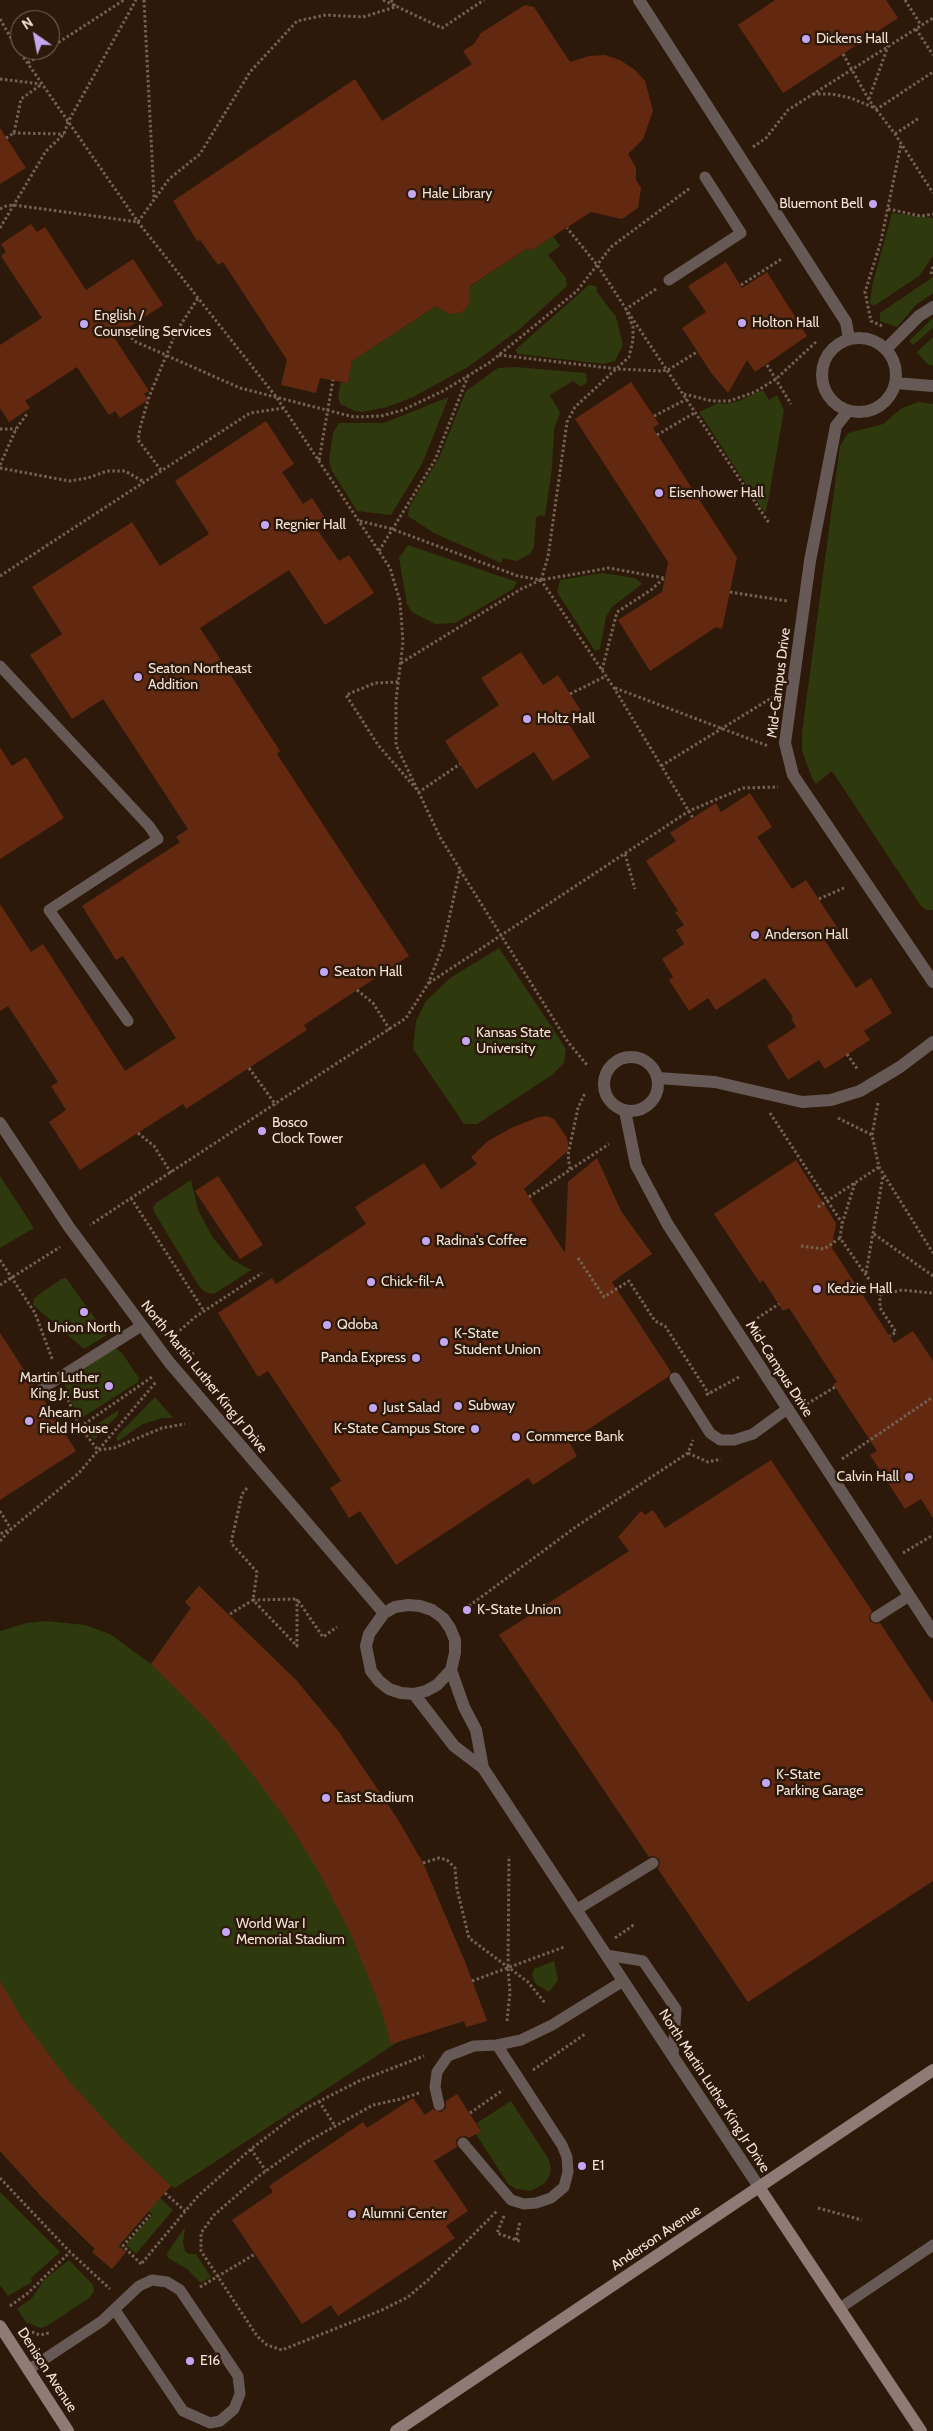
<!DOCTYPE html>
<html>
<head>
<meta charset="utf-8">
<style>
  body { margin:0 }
  #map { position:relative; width:933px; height:2431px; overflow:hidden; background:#2d190a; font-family:Cabin,sans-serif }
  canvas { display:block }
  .north { position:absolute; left:10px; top:10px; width:50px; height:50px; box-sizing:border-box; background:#2d190a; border:1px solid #7c6a5d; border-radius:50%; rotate:327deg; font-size:14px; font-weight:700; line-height:20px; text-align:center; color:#f2e4da }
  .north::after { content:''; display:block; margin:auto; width:18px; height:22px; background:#c3a7f2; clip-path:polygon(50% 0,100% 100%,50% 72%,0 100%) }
</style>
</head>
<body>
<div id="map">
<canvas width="933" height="2431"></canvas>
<div class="north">N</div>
</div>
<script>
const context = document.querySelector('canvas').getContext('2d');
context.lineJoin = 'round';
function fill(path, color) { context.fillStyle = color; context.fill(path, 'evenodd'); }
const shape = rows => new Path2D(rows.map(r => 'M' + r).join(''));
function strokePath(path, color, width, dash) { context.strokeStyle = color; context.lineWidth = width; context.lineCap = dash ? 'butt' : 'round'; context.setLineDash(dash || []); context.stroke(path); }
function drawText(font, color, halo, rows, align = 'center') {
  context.font = font + ' Cabin,sans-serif'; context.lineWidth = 5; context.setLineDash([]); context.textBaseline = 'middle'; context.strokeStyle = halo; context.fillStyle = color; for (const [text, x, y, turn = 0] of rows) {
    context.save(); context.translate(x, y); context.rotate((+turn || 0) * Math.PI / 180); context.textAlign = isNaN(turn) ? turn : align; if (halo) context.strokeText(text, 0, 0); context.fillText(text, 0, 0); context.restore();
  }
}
fill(shape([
  [892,213,933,218,933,256,919,276,874,306,870,303,872,286],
  [553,236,560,246,548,255,566,278,567,286,521,328,468,367,411,398,387,407,362,412,355,411,340,404,338,395,341,382,348,383,352,361,438,305,445,312,460,313,466,309,466,289,528,248,530,251],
  [933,277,933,293,916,305,897,327,880,321,880,313],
  [589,285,596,286,597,292,616,317,623,345,615,361,603,364,518,354,515,350],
  [933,318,933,328,913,345,909,341],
  [933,337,933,366,927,364,917,352],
  [515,367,586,373,587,382,581,387,573,381,550,395,560,413,554,429,552,468,545,516,540,515,536,518,534,547,530,554,516,561,503,558,501,563,434,533,408,516,409,507,439,458,466,391,498,368],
  [763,390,769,400,777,395,784,410,769,496,766,511,764,512,699,412,719,403,726,404,739,401],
  [449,397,422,464,391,515,357,511,332,471,329,461,333,433,339,423,384,423],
  [919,402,933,404,933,910,926,910,921,906,832,771,816,784,812,778,802,751,802,733,840,446,848,433,883,424,902,408],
  [408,545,517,582,513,589,455,623,435,624,412,612,407,604,399,558],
  [602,573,635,578,642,584,612,607,606,617,600,649,595,651,557,592,560,580],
  [499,948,561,1041,566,1049,564,1063,552,1075,477,1124,464,1124,413,1049,416,1021,426,1001,450,978],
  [0,1176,34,1228,0,1248],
  [191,1180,198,1210,213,1238,231,1259,251,1270,214,1294,205,1292,199,1286,154,1212,153,1207,156,1203],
  [66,1278,107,1335,84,1349,33,1305,34,1298,61,1279],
  [114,1347,122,1353,139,1378,138,1382,80,1419,73,1406,63,1380],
  [155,1397,173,1418,163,1418,143,1424,118,1441,116,1438,119,1434],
  [119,1410,118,1415,94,1440,87,1430],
  [199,1586,296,1680,339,1732,423,1863,465,1962,487,2021,466,2027,464,2021,398,2042,175,2188,171,2186,160,2198,173,2210,136,2254,126,2245,152,2215,149,2211,119,2246,126,2252,112,2269,92,2252,95,2249,42,2197,0,2151,0,1631,27,1623,46,1621,85,1625,110,1634,151,1664,191,1608,185,1602],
  [554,1961,558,1980,549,1992,536,1984,532,1975,534,1969],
  [511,2101,548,2158,551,2167,550,2175,545,2183,531,2191,516,2189,508,2184,476,2134,481,2130,477,2123],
  [0,2192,60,2252,31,2278,32,2282,8,2296,0,2285],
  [185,2227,183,2242,185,2251,189,2254,196,2254,211,2277,201,2283,187,2269,168,2258,167,2253],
  [69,2260,93,2285,94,2292,89,2298,47,2326,40,2328,26,2322,17,2309,32,2298,44,2280]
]), '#2e390e');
fill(shape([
  [775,0,886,0,898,18,783,93,738,25],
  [525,5,534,7,570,62,589,56,605,55,620,60,635,70,645,81,653,111,643,139,628,154,636,168,636,180,641,188,638,208,622,219,591,212,530,251,528,248,470,286,469,302,466,309,460,313,449,314,436,306,352,361,348,383,320,378,316,393,281,385,287,360,223,262,218,265,200,240,197,241,173,201,355,79,382,121,472,64,463,51,474,44,481,33],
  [0,128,26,168,0,184],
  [31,224,37,232,45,227,86,290,133,259,163,305,114,337,149,391,144,394,148,400,120,418,115,411,109,415,77,367,25,401,30,408,9,422,0,408,0,345,42,318,1,256,6,252,1,244],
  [726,262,742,288,767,272,807,336,755,372,747,360,728,393,712,374,682,328,706,312,688,286],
  [631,382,659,424,653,428,737,558,722,629,716,627,650,671,618,620,662,592,668,562,575,419],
  [266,421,294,464,282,472,303,504,312,498,327,521,316,528,339,561,349,555,374,593,325,625,289,570,200,628,280,751,277,754,409,956,304,1025,307,1030,186,1109,183,1104,80,1170,49,1122,66,1110,51,1086,58,1082,8,1006,0,1011,0,904,31,952,43,944,125,1071,176,1038,123,956,116,960,82,906,180,842,176,837,188,829,103,699,72,719,30,655,62,634,32,587,132,522,160,566,209,534,175,481],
  [521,652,543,685,558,675,583,714,569,724,590,757,553,781,534,752,476,789,445,741,499,705,481,678],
  [0,747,12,766,26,757,64,818,0,859],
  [750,793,772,827,757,837,792,889,806,880,839,930,824,939,856,988,871,978,892,1013,864,1031,870,1040,825,1069,819,1060,788,1080,767,1046,796,1027,791,1018,793,1017,765,978,716,1010,708,998,689,1011,669,980,673,977,662,959,684,944,676,930,684,925,675,912,678,911,646,861,676,841,670,833,716,803,721,812],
  [547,1116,554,1119,567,1138,569,1150,524,1189,565,1253,568,1182,597,1158,621,1211,652,1254,612,1282,671,1372,668,1377,569,1442,577,1456,533,1485,528,1478,396,1565,360,1511,349,1518,330,1488,341,1481,268,1371,258,1377,218,1313,272,1278,276,1284,366,1224,355,1207,424,1163,441,1189,477,1164,471,1157,488,1141,513,1127,539,1117],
  [796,1160,836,1223,832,1248,894,1343,913,1331,933,1361,933,1518,921,1499,905,1509,870,1455,877,1451,833,1384,837,1382,789,1308,783,1311,763,1280,760,1283,714,1214],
  [218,1176,263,1245,240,1259,195,1191],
  [0,1333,34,1385,31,1391,32,1395,38,1398,42,1397,76,1451,0,1500],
  [771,1460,872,1611,869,1617,870,1621,876,1624,880,1623,933,1703,933,1881,748,2002,658,1869,660,1863,659,1859,653,1856,649,1857,499,1635,629,1551,618,1537,641,1511,645,1515,653,1510,665,1528],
  [199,1586,296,1680,339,1732,397,1818,423,1863,465,1962,487,2021,466,2027,464,2021,391,2044,380,2006,351,1934,316,1867,286,1819,250,1771,212,1725,151,1664,191,1608,185,1602],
  [0,1981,23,2020,67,2079,122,2139,171,2186,118,2246,126,2252,112,2269,92,2252,95,2249,42,2197,0,2151],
  [457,2094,481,2131,469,2138,465,2136,459,2137,456,2141,457,2147,434,2161,468,2211,446,2226,455,2238,338,2316,331,2305,302,2324,232,2220,273,2192,269,2186,363,2122,367,2128,413,2098,425,2115,433,2109,441,2112,446,2108,446,2101]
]), '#622910');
strokePath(shape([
  [144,0,154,197],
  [383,0,442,28,484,0],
  [391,0,395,6],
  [905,0,921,25],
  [0,19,15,45,138,222,277,398,390,568,400,601,403,642,396,700,396,745,441,839,460,869,443,946,428,984,406,1018,90,1225],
  [916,29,933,55],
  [50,48,124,0],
  [843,54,869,100,895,134,933,193],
  [28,63,47,50],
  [0,79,41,84],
  [813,94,832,94,851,98,877,109,933,72],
  [869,99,888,46],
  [13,133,64,134],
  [895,134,919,118],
  [6,138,14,133,21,99,42,84],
  [753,147,766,138,788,110,933,18],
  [0,209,6,206,14,205,138,222,169,179,200,154,250,72,297,21,326,15,363,17,395,7],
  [888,209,921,216,933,214],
  [0,228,46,151,64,134,68,122,136,0],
  [931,274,933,266],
  [741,285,783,258],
  [656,289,626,309,769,523],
  [882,326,871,321,865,292,881,241,901,144],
  [125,330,134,341,240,388,354,417,381,416,403,410,443,391,489,363,577,291,611,247,690,188],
  [499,355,618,369,661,371,668,370,697,352],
  [767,365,791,404],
  [684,394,712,401,729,401,755,392,776,379,817,341],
  [654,416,687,399],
  [0,429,16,429],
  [657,435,696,412],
  [319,460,333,380],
  [0,465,16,429,27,414],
  [0,468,69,481,88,478,107,471,125,471,144,482],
  [161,470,138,440,140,428,149,397,176,332,198,298],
  [360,521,392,529,518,576,541,580,614,688,693,818],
  [379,551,435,460,468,376],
  [0,576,250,413,284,408],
  [541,580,548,557,567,422,575,407,629,357,633,340,633,327,626,309,598,266,567,228],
  [730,592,787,601],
  [401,663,521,589,541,580,609,568,664,578],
  [602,670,617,612,651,590,664,578],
  [398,682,375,683,346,695,378,745,419,792,460,764],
  [615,688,768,746],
  [570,694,606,676],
  [661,766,773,697],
  [625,854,635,889],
  [460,870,568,1042,587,1065],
  [819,899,844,888],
  [429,983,689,811,743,788,778,787],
  [357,990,373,1003,390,1030],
  [847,1054,858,1070],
  [249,1068,276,1105],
  [878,1103,872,1135,879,1167,933,1253],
  [770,1113,842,1223],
  [838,1118,872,1135],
  [138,1133,154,1146,171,1173],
  [570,1169,568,1155,578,1108,585,1093],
  [855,1183,842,1224,840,1238,880,1295,880,1308,896,1332,890,1336],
  [529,1197,609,1144],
  [131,1198,204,1311],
  [818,1207,879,1167],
  [874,1234,933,1276],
  [801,1246,824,1249,840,1238],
  [578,1258,604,1297,629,1281,655,1321,665,1326,709,1394],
  [0,1260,35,1313,53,1361],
  [866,1273,883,1176],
  [0,1285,60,1247],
  [880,1295,902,1290,933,1293],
  [753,1321,779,1304],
  [176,1334,195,1317,262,1273],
  [188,1356,194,1353],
  [66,1395,80,1427,98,1450,114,1448,162,1428,185,1424],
  [706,1395,741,1376],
  [807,1404,835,1387],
  [80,1427,152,1377],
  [688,1453,708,1462,721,1459],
  [842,1459,933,1397],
  [247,1488,242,1494,231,1543,257,1572,253,1600,297,1599],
  [0,1511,11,1529,0,1534],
  [0,1541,11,1529,79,1473,156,1382],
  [903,1553,933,1535],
  [469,1606,577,1526,688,1453,693,1440],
  [230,1614,253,1600,297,1646,297,1599,323,1637,337,1627],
  [423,1863,439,1858,447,1860,455,1868,457,1889,469,1938,528,1982,545,2003],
  [615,1938,635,1924],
  [472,1981,564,1947],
  [507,2021,510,1992,508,1969,509,1856],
  [533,2070,585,2034],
  [419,2093,401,2099,373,2105,305,2143,259,2176,214,2215,201,2233,201,2251,257,2336,267,2345,282,2350,382,2310,408,2297,428,2280,497,2211],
  [319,2101,335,2126],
  [470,2113,503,2090],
  [251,2149,266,2171],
  [0,2178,70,2252,110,2289],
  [165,2193,185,2211],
  [818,2208,862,2220],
  [504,2216,497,2233,522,2242],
  [516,2240,520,2221],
  [142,2263,198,2196,251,2149,290,2119,308,2107,359,2081,424,2056],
  [141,2264,123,2246,150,2215],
  [200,2287,255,2254],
  [10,2306,28,2293,70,2252],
  [32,2332,40,2335,49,2333]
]), '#736254', 3, [2.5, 2.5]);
strokePath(shape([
  [669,280,741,233,705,177],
  [0,666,149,826,158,839,49,910,128,1021],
  [675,1378,710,1433,720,1440,734,1440,753,1434,787,1409],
  [38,1391,141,1326],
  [876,1617,909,1596],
  [576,1910,653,1863],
  [606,1955,643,1961,676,2009,673,2056],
  [439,2105,435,2087,437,2072,448,2056,474,2046,497,2045,521,2040,552,2025,623,1981],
  [463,2143,511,2200,524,2204,536,2203,551,2198,564,2187,568,2172,567,2157,562,2145,497,2045],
  [840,2308,933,2245],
  [28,2370,102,2321,139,2286,152,2280,167,2282,180,2290,238,2376,240,2394,234,2409,220,2421,210,2423,183,2411,115,2310]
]), '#665956', 11);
strokePath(shape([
  [639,0,846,322,849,339],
  '822 375a37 37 0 1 1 74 0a37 37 0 1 1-74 0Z',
  [886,349,919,316,933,307],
  [895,383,933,386],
  [848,411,836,426,810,561,785,743,793,775,933,982],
  '604 1084a27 27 0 1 1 54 0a27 27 0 1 1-54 0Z',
  [658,1078,715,1082,802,1102,831,1100,860,1091,900,1067,933,1042],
  [625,1111,636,1165,668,1225,933,1632],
  [0,1123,69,1227,169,1362,384,1613],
  [451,1670,437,1685,426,1691,414,1694,401,1693,389,1689,379,1681,371,1671,366,1646,369,1634,384,1613,395,1607,408,1605,420,1606,432,1610,443,1618,450,1628,455,1640,455,1653,451,1670,464,1707,476,1730,483,1768],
  [414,1694,454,1746,483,1768,759,2187]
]), '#665956', 12);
strokePath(shape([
  [759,2187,921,2431],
  [0,2326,68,2431],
  [396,2431,933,2070]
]), '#8f7a75', 12);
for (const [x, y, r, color] of [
  [806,39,5,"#c3a7f2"],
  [412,194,5,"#c3a7f2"],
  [873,204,5,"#c3a7f2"],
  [742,323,5,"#c3a7f2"],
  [84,324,5,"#c3a7f2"],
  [659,493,5,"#c3a7f2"],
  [265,525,5,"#c3a7f2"],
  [138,677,5,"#c3a7f2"],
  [527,719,5,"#c3a7f2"],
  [755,935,5,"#c3a7f2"],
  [324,972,5,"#c3a7f2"],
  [466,1041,5,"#c3a7f2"],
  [262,1131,5,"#c3a7f2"],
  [426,1241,5,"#c3a7f2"],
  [371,1282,5,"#c3a7f2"],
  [817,1289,5,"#c3a7f2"],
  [84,1312,5,"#c3a7f2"],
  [327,1325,5,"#c3a7f2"],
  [444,1342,5,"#c3a7f2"],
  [416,1358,5,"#c3a7f2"],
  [109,1386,5,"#c3a7f2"],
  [458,1406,5,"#c3a7f2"],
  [373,1408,5,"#c3a7f2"],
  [29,1421,5,"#c3a7f2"],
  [475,1429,5,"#c3a7f2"],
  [516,1437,5,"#c3a7f2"],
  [909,1477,5,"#c3a7f2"],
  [467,1610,5,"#c3a7f2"],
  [766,1783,5,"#c3a7f2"],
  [326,1798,5,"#c3a7f2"],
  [226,1932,5,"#c3a7f2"],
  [582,2166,5,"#c3a7f2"],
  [352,2214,5,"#c3a7f2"],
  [190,2361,5,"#c3a7f2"]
]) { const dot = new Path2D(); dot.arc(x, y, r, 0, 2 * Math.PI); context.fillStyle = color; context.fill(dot); strokePath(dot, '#2d190a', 2); }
drawText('14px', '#f2e4da', '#2d190a', [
  ["Dickens Hall",816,39],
  ["Hale Library",422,194],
  ["Bluemont Bell",863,204,"right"],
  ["English /",94,316],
  ["Counseling Services",94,332],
  ["Holton Hall",752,323],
  ["Eisenhower Hall",669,493],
  ["Regnier Hall",275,525],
  ["Seaton Northeast",148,669],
  ["Addition",148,685],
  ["Holtz Hall",537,719],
  ["Anderson Hall",765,935],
  ["Seaton Hall",334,972],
  ["Kansas State",476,1033],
  ["University",476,1049],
  ["Bosco",272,1123],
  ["Clock Tower",272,1139],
  ["Radina's Coffee",436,1241],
  ["Chick-fil-A",381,1282],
  ["Kedzie Hall",827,1289],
  ["Qdoba",337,1325],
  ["Union North",84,1328,"center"],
  ["K-State",454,1334],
  ["Student Union",454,1350],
  ["Panda Express",406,1358,"right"],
  ["Martin Luther",99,1378,"right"],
  ["King Jr. Bust",99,1394,"right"],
  ["Subway",468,1406],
  ["Just Salad",383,1408],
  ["Ahearn",39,1413],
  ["Field House",39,1429],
  ["K-State Campus Store",465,1429,"right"],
  ["Commerce Bank",526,1437],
  ["Calvin Hall",899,1477,"right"],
  ["K-State Union",477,1610],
  ["K-State",776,1775],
  ["Parking Garage",776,1791],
  ["East Stadium",336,1798],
  ["World War I",236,1924],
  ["Memorial Stadium",236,1940],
  ["E1",592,2166],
  ["Alumni Center",362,2214],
  ["E16",200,2361]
], 'left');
drawText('14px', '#f2e4da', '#2d190a', [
  ["Mid-Campus Drive",779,683,-83],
  ["Mid-Campus Drive",779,1369,57],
  ["North Martin Luther King Jr Drive",204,1377,51],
  ["North Martin Luther King Jr Drive",714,2091,57],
  ["Anderson Avenue",656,2238,-34],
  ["Denison Avenue",47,2370,57]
]);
</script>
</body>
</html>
